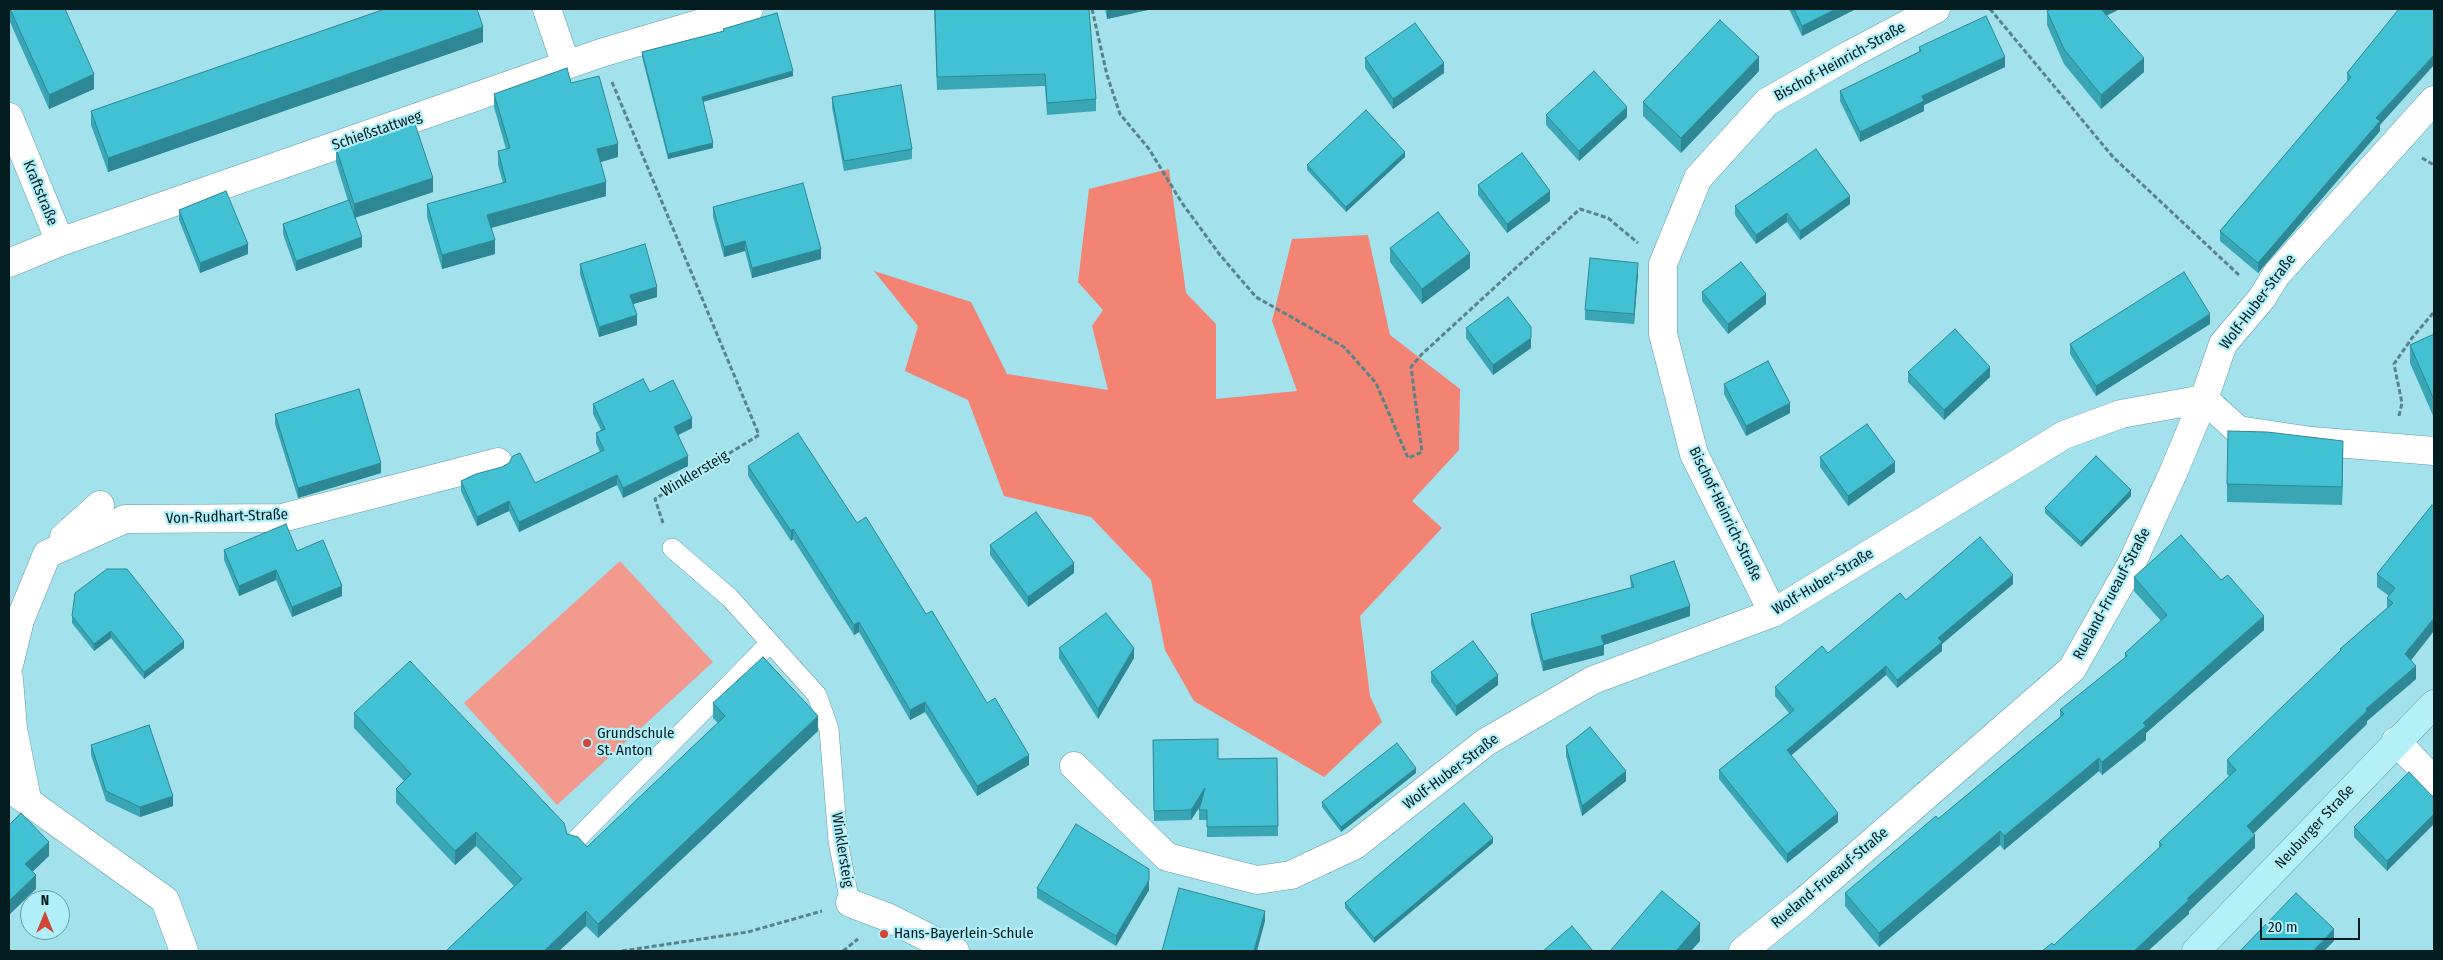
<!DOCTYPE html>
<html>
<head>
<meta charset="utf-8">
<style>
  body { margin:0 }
  #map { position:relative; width:2443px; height:960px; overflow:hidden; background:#a3e1ec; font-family:"Fira Sans Condensed",sans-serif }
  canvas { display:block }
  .frame { position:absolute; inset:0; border:10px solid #031c20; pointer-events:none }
  .north { position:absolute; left:20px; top:890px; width:50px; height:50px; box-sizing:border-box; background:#b0eff9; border:1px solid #6b9ba2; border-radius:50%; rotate:0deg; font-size:14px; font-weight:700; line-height:20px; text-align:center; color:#031c20 }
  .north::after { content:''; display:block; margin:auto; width:18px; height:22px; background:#d24536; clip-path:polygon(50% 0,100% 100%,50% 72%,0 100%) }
  .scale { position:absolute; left:2260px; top:918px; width:100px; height:22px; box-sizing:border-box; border:2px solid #031c20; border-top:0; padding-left:6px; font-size:15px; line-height:18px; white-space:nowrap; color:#031c20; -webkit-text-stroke:4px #b0eff9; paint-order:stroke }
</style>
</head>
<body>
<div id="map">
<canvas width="2443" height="960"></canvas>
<div class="frame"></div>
<div class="north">N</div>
<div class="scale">20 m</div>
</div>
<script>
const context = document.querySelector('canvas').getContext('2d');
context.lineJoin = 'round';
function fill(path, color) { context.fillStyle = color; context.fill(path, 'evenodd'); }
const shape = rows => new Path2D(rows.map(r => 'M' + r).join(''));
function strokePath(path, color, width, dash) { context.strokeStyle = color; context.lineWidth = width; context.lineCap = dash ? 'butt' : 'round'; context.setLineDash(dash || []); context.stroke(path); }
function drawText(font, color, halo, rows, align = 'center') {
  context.font = font + ' "Fira Sans Condensed",sans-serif'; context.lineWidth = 4.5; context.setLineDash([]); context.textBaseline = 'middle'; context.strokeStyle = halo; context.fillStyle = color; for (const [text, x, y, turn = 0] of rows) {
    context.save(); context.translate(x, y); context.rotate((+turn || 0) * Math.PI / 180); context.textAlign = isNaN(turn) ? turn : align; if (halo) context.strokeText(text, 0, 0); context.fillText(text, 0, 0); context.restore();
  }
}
fill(shape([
  [620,561,713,662,557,805,464,703]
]), '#f29a8d');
fill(shape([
  [1169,169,1186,293,1216,324,1216,399,1297,391,1272,321,1292,239,1368,235,1390,335,1460,389,1459,450,1412,501,1442,528,1360,616,1370,696,1382,722,1324,777,1194,701,1165,650,1151,580,1091,517,1004,496,968,400,905,371,918,326,874,271,971,302,1007,374,1108,390,1092,326,1103,310,1078,282,1089,189]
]), '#f38373');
const lane = shape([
  [672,548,730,598,817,695,829,729,838,841,850,903],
  [575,841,770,643]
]);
const street = shape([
  [547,9,566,65],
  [9,117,60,242],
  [9,263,60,242,601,53,749,9],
  [64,537,100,505],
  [1773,613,1694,454,1663,334,1663,264,1698,178,1767,102,1851,54,1936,9],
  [9,665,20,620,47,554,125,519,282,518,498,462],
  [9,679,13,729,27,799],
  [2396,741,2434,781],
  [1074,766,1167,857,1257,880,1291,875,1355,845,1486,742,1593,680,1773,613,2064,435,2121,414,2204,399,2223,344,2262,298,2276,275,2434,100],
  [9,788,165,900,184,951],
  [850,903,887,917,955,951],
  [1743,951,1801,904,2072,669,2131,565,2173,473,2204,399,2238,430,2311,441,2434,451]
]);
const secondary = shape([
  [2196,951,2434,704]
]);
strokePath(lane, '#609da7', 20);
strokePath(street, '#609da7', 29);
strokePath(secondary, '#609da7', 29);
strokePath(shape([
  [1092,9,1107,75,1120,114,1149,149,1182,203,1220,255,1256,297,1344,347,1376,383,1408,458,1422,452,1411,367,1421,355,1580,209,1608,218,1638,243],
  [1990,9,2113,157,2240,276],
  [612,82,759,435,655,499,663,523],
  [2422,158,2434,165],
  [2399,416,2402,403,2394,364,2412,338,2434,312],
  [622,951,748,932,822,911],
  [843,951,858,939]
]), '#57838b', 3, [5, 2.5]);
strokePath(lane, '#fff', 19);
strokePath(street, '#fff', 28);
strokePath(secondary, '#b4f0f8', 28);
fill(shape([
  [9,9,65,9,94,89,49,109,9,20],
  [934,9,1089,9,1096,99,1096,111,1047,115,1045,86,937,90],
  [1105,9,1152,9,1107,19],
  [1789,9,1856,9,1802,36],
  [2399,9,2380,125,2380,131,2258,273,2220,241,2220,231,2347,82,2347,73],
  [2047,11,2107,15,2144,72,2101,109,2064,64,2047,25],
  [723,29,793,76,703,102,713,148,668,159,642,57,642,52,723,32],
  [483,42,108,172,91,125,91,111],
  [1919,47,2005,67,1924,105,1924,111,1860,142,1840,101,1840,91,1919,52],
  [1365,58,1444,73,1393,109,1365,68],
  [1759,71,1681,153,1643,116,1643,102],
  [571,83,618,157,600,162,606,196,491,228,495,254,442,269,427,217,427,204,503,183,498,165,498,151,506,149,494,107,494,94],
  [832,97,912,149,912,159,844,171,832,107],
  [1546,115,1627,117,1579,161,1546,125],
  [336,148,433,192,355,218,362,247,296,271,283,234,283,224,348,201,336,162],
  [1405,157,1346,212,1307,170,1307,165],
  [1478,185,1550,201,1507,233,1478,195],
  [1850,204,1800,240,1787,222,1756,244,1735,215,1735,206],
  [713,207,821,259,752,278,745,251,724,257,713,217],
  [179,210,248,254,200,273,179,220],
  [1390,248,1470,268,1422,304,1390,262],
  [580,264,657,297,633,304,637,325,599,337,580,274],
  [1638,273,1634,324,1585,320,1585,310],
  [1702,292,1766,304,1728,334,1702,301],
  [2210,324,2096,396,2070,354,2070,344],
  [1466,328,1531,348,1493,375,1466,338],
  [2434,334,2434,418,2410,363,2410,345],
  [1908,372,1990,377,1944,420,1908,382],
  [1724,384,1790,413,1746,436,1724,394],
  [650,392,692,428,678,435,688,466,623,498,617,485,519,532,509,511,477,526,461,491,461,481,502,467,509,463,535,483,600,452,596,443,596,433,601,430,593,414,593,404],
  [275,414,381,473,298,498,275,424],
  [1820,457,1895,472,1848,506,1820,467],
  [2343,459,2342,505,2227,502,2227,484],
  [748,466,857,523,926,614,1029,765,977,796,925,712,910,720,859,632,854,635,793,539,791,541,748,476],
  [2131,496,2081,547,2045,513,2045,508],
  [2432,505,2411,661,2416,679,2367,721,2367,724,2253,833,2255,848,2189,911,2189,914,2054,945,2159,848,2159,842,2229,776,2227,774,2227,760,2340,652,2340,649,2387,608,2387,598,2389,596,2377,587,2377,574],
  [990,545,1074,573,1028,607,990,555],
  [224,550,297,551,342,596,292,617,276,580,239,596,224,560],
  [1630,576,1690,616,1604,645,1604,655,1543,671,1531,624,1531,614,1631,588],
  [2134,577,2264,630,2146,733,2146,740,2102,775,2099,771,2004,850,2000,845,1879,947,1845,906,1845,893,1938,819,2060,717,2060,710,2125,658,2125,653,2161,621,2134,591],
  [2013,584,1942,644,1942,651,1897,688,1886,675,1791,755,1838,822,1787,863,1719,779,1719,770,1789,713,1775,696,1775,687,1828,653,1906,600],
  [72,616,184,648,144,679,111,638,94,651,72,623],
  [1059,648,1134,658,1098,719,1059,658],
  [1431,672,1498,685,1456,716,1431,682],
  [713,703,818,731,598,938,586,926,559,951,446,951,514,886,476,846,455,865,396,803,396,789,404,781,354,728,354,713,567,834,587,847,718,723,713,718],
  [1153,740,1218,759,1277,758,1278,836,1207,837,1207,820,1199,820,1199,810,1201,805,1191,820,1154,821],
  [91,745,173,806,140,817,106,801,91,755],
  [1566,746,1626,781,1582,816,1566,756],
  [1416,773,1341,832,1322,807,1322,802],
  [2434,798,2387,871,2354,837,2354,827],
  [1493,843,1374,943,1345,908,1345,903],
  [1037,888,1149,890,1116,946,1037,898]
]), '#39a6b6');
fill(shape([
  [1107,9,1152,9,1107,19],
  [1836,9,1856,9,1802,36,1802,26],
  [2098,9,2120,9,2098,20],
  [483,27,483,42,108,172,108,158],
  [2434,55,2434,65,2380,125,2380,131,2258,273,2258,263,2376,118],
  [1759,57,1759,71,1681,153,1681,138],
  [2005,57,2005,67,1924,105,1924,111,1860,142,1860,132,1922,96],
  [2144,58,2144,72,2101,109,2101,95],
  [1444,63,1444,73,1393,109,1393,99],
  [793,71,793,76,702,102,702,97],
  [94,74,94,89,49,109,49,95],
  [1627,107,1627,117,1579,161,1579,151],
  [713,143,713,148,668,159,668,154],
  [618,144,618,157,597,163,597,149],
  [1405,152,1405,157,1346,212,1346,207],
  [433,178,433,192,354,218,354,204],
  [606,182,606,196,487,229,487,215],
  [1550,191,1550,201,1507,233,1507,224],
  [1850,196,1850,204,1800,240,1800,231],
  [1787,213,1787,222,1756,244,1756,235],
  [362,237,362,247,296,271,296,261],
  [495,240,495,254,442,269,442,255],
  [745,241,745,251,724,257,724,247],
  [248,244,248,254,200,273,200,263],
  [821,249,821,259,752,278,752,268],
  [1470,253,1470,268,1422,304,1422,289],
  [1638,263,1638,273,1634,324,1634,314],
  [657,287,657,297,630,305,630,295],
  [1766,294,1766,304,1728,334,1728,324],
  [2210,314,2210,324,2096,396,2096,386],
  [637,315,637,325,599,337,599,327],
  [1531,338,1531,348,1493,375,1493,365],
  [1990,367,1990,377,1944,420,1944,410],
  [1790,403,1790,413,1746,436,1746,426],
  [692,418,692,428,674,437,674,427],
  [2343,441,2343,459,2342,505,2342,487],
  [688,456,688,466,623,498,623,488],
  [1895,462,1895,472,1848,506,1848,496],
  [381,463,381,473,298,498,298,488],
  [617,475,617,485,519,532,519,522],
  [2131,490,2131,496,2081,547,2081,542],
  [509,501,509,511,477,526,477,517],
  [793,529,793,539,791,541,791,531],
  [1074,563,1074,573,1028,607,1028,597],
  [276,570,276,580,239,596,239,586],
  [2013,575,2013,584,1942,644,1942,651,1897,688,1897,680,1938,638],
  [342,586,342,596,292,617,292,607],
  [1690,606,1690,616,1604,645,1604,655,1543,671,1543,661,1601,636],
  [2264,616,2264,630,2146,733,2146,740,2102,775,2102,762,2143,723],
  [2434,618,2434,631,2405,668,2405,654],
  [859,622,859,632,854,635,854,625],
  [111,631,111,638,94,651,94,644],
  [184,641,184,648,144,679,144,672],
  [1134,648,1134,658,1098,719,1098,709],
  [1886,666,1886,675,1787,759,1787,750],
  [2416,666,2416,679,2367,721,2367,724,2247,840,2247,826,2366,709],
  [1498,675,1498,685,1456,716,1456,706],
  [925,702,925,712,910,720,910,710],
  [818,716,818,731,598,938,598,924],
  [1029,755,1029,765,977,796,977,786],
  [2099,758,2099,771,2004,850,2004,836],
  [1416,768,1416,773,1341,832,1341,827],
  [1626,771,1626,781,1582,816,1582,806],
  [1205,788,1205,798,1191,820,1191,810],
  [173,796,173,806,140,817,140,807],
  [1838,813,1838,822,1787,863,1787,854],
  [2434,814,2434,824,2387,871,2387,861],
  [2000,831,2000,845,1879,947,1879,933],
  [476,832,476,846,455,865,455,851],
  [2255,835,2255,848,2189,911,2189,914,2148,951,2134,951,2187,899],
  [1493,838,1493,843,1374,943,1374,938],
  [49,842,49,856,25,879,25,864],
  [36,875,36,889,9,915,9,901],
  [1149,880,1149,890,1116,946,1116,936],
  [586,911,586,926,559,951,544,951],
  [1265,911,1265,921,1257,951,1254,951],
  [1700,923,1700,941,1691,951,1676,951],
  [2334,929,2334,941,2324,951,2313,951]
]), '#2e8794');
const building = shape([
  [10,9,65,9,94,74,49,95,10,9],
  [385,9,477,9,483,27,108,158,91,111,385,9],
  [935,9,1089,9,1096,99,1047,103,1045,74,937,77,935,9],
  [1794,9,1836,9,1802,26,1794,9],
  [2051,9,2101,9,2144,58,2101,95,2064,49,2047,11,2051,9],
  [2399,9,2434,9,2434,55,2376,118,2380,121,2258,263,2220,231,2351,77,2347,73,2399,9],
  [777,13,793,71,702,97,713,143,668,154,642,52,724,31,723,29,777,13],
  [1986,16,2005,57,1922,96,1924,101,1860,132,1840,91,1921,51,1919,47,1986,16],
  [1720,20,1759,57,1681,138,1643,102,1720,20],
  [1415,23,1444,63,1393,99,1365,58,1415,23],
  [567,68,571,83,599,76,618,144,597,149,606,182,487,215,495,240,442,255,427,204,506,182,498,151,510,148,494,94,567,68],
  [1594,71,1627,107,1579,151,1546,115,1594,71],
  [901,85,912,149,844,161,832,97,901,85],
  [1366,110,1405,152,1346,207,1307,165,1366,110],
  [414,121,433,178,354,204,336,148,414,121],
  [1816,149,1850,196,1800,231,1787,213,1756,235,1735,206,1816,149],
  [1522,153,1550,191,1507,224,1478,185,1522,153],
  [803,183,821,249,752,268,745,241,724,247,713,207,803,183],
  [226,191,248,244,200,263,179,210,226,191],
  [349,200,362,237,296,261,283,224,349,200],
  [1438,212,1470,253,1422,289,1390,248,1438,212],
  [645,244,657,287,630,295,637,315,599,327,580,264,645,244],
  [1590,258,1638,263,1634,314,1585,310,1590,258],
  [1741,262,1766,294,1728,324,1702,292,1741,262],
  [2184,272,2210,314,2096,386,2070,344,2184,272],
  [1508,297,1531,327,1531,338,1493,365,1466,328,1508,297],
  [1955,329,1990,367,1944,410,1908,372,1955,329],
  [2434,334,2434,400,2410,345,2434,334],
  [1768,361,1790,403,1746,426,1724,384,1768,361],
  [643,379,650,392,673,380,692,418,674,427,688,456,623,488,617,475,519,522,509,501,477,517,461,481,476,474,502,467,509,463,513,456,520,453,535,483,604,450,596,433,605,429,593,404,643,379],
  [359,389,381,463,298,488,275,414,359,389],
  [1867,424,1895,462,1848,496,1820,457,1867,424],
  [2228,431,2267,432,2343,441,2342,487,2227,484,2228,431],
  [798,433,857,523,866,517,926,614,932,611,987,703,995,698,1029,755,977,786,925,702,910,710,859,622,854,625,793,529,791,531,748,466,798,433],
  [2096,456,2131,490,2081,542,2045,508,2096,456],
  [2432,505,2434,507,2434,618,2405,654,2416,666,2366,709,2367,711,2247,826,2255,835,2187,899,2189,900,2134,951,2042,951,2052,943,2054,945,2162,845,2159,842,2236,770,2227,760,2341,650,2340,649,2393,603,2387,598,2395,588,2377,574,2432,505],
  [1036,512,1074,563,1028,597,990,545,1036,512],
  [286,524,297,551,323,540,342,586,292,607,276,570,239,586,224,550,286,524],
  [2181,535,2221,580,2228,575,2264,616,2143,723,2146,726,2102,762,2099,758,2004,836,2000,831,1879,933,1845,893,1936,816,1938,819,2064,714,2060,710,2127,656,2125,653,2167,615,2134,577,2181,535],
  [1980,537,2013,575,1938,638,1942,642,1897,680,1886,666,1787,750,1838,813,1787,854,1719,770,1794,710,1775,687,1822,646,1828,653,1900,593,1906,600,1980,537],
  [1674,561,1690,606,1601,636,1604,645,1543,661,1531,614,1634,587,1630,576,1674,561],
  [107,569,127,569,184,641,144,672,111,631,94,644,72,616,75,593,107,569],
  [1106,613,1134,648,1098,709,1059,648,1106,613],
  [1473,641,1498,675,1456,706,1431,672,1473,641],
  [763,657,818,716,598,924,586,911,544,951,446,951,522,879,476,832,455,851,396,789,411,774,354,713,410,661,564,823,567,834,578,837,587,847,725,716,713,703,763,657],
  [149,725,173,796,140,807,106,791,91,745,149,725],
  [1590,727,1626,771,1582,806,1566,746,1590,727],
  [1218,739,1218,759,1277,758,1278,826,1207,827,1207,810,1199,810,1205,788,1191,810,1154,811,1153,740,1218,739],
  [1397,743,1416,768,1341,827,1322,802,1397,743],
  [2409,772,2434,798,2434,814,2387,861,2354,827,2409,772],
  [1464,803,1493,838,1374,938,1345,903,1464,803],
  [21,813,49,842,25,864,36,875,9,901,9,825,21,813],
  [1076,824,1149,869,1149,880,1116,936,1037,888,1076,824],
  [1179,888,1265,911,1254,951,1162,951,1179,888],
  [1662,891,1700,923,1676,951,1610,951,1662,891],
  [2296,893,2334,929,2313,951,2240,951,2296,893],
  [1572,926,1593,951,1543,951,1572,926]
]);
fill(building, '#42c1d4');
strokePath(building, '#2e8794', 1);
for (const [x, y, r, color] of [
  [587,743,5,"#d24536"],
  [884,934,5,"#d24536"]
]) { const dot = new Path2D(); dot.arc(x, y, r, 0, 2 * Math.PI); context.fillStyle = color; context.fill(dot); strokePath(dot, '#b0eff9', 2); }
drawText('15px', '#031c20', '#b0eff9', [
  ["Bischof-Heinrich-Straße",1840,62,-29],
  ["Schießstattweg",377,131,-19],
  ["Kraftstraße",40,193,68],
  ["Wolf-Huber-Straße",2258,302,-53],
  ["Winklersteig",695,474,-31],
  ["Bischof-Heinrich-Straße",1725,514,64],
  ["Von-Rudhart-Straße",227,517,-2],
  ["Wolf-Huber-Straße",1823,582,-31],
  ["Rueland-Frueauf-Straße",2112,594,-62],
  ["Wolf-Huber-Straße",1451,772,-37],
  ["Neuburger Straße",2315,827,-47],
  ["Winklersteig",842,850,81],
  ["Rueland-Frueauf-Straße",1830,878,-40]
]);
drawText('15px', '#031c20', '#b0eff9', [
  ["Grundschule",597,734],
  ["St. Anton",597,751],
  ["Hans-Bayerlein-Schule",894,934]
], 'left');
</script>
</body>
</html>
